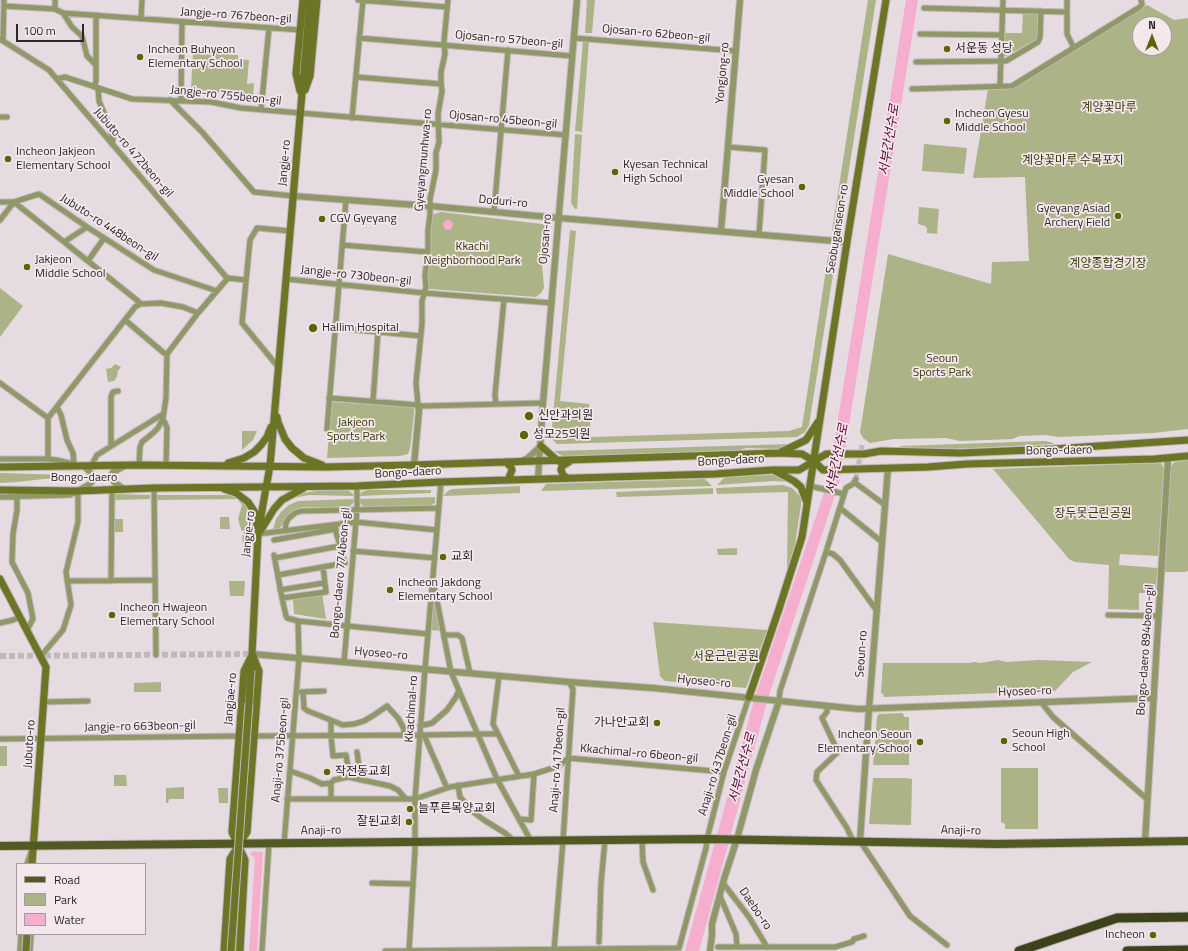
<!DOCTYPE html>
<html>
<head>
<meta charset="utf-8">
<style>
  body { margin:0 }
  #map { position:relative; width:1188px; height:951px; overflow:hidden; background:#e6dbe0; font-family:"Titillium Web",sans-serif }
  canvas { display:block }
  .legend { position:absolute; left:16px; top:863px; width:130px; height:72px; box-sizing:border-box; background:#f4e8ed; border:1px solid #a49b9f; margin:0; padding:5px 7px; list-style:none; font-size:12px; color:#2c282a }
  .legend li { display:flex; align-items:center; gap:8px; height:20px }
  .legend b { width:20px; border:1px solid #a49b9f }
  .north { position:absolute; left:1132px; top:16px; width:40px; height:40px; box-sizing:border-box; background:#f4e8ed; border:1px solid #a49b9f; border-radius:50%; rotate:0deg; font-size:11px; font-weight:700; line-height:16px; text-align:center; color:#2c282a }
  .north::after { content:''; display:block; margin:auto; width:14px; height:18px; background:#5c6504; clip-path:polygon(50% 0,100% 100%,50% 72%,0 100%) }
  .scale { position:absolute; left:16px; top:24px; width:68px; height:18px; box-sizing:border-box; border:2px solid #2c282a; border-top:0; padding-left:5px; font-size:12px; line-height:14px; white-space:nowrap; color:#2c282a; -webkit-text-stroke:3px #f4e8ed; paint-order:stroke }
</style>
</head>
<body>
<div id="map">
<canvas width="1188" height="951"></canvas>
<ul class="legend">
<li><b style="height:5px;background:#535923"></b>Road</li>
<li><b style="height:11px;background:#acb387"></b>Park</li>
<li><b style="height:11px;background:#f5aecd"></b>Water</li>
</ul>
<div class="north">N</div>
<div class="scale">100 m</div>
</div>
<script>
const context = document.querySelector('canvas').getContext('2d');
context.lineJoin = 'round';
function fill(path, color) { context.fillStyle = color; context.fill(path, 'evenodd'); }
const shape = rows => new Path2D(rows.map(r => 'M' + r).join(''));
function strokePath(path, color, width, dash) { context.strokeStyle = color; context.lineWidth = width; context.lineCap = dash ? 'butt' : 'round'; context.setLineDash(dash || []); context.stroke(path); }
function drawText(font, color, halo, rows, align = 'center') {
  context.font = font + ' "Titillium Web","Noto Sans KR",sans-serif'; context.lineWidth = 3.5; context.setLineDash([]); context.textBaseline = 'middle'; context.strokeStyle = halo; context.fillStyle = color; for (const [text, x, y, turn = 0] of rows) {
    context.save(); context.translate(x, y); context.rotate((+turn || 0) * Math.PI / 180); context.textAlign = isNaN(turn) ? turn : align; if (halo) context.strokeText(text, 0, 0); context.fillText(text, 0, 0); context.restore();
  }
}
fill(shape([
  [587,0,595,0,592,33,585,33],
  [868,0,876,0,840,226,832,231],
  [1147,5,1174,20,1188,18,1188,429,1153,433,1060,437,1045,435,1020,436,1012,439,960,441,946,438,894,439,870,443,863,438,860,432,888,254,991,284,992,262,1029,261,1025,177,973,178,988,89,1013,88],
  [1140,24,1164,24,1164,48,1140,48],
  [1023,13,1039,13,1037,39,1004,57,1005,33,1022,33],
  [583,41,589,41,582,132,575,131],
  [193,51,238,55,238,59,249,60,247,84,254,83,253,96,191,89],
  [575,134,582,135,577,209,575,209,571,203],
  [924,144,967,148,964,174,922,171],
  [919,207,939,209,937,234,927,233,927,228,925,226,918,224],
  [441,212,542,224,547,226,548,231,548,235,545,246,542,265,544,288,541,293,536,297,429,289,427,287,428,272,431,242,431,219,434,214],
  [570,230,576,231,560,401,589,404,591,437,789,431,802,427,829,250,834,250,836,256,809,425,805,432,797,437,557,444,551,438],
  [0,288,23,306,0,337],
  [115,364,121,367,118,371,117,377,114,381,108,382,106,369,111,368],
  [332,402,412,407,414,409,414,414,410,449,408,454,400,456,327,458],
  [242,431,257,431,253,440,242,450],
  [1045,441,1053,443,1054,444,952,449,901,448,900,446],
  [791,444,780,449,746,448,734,452,566,458,554,451],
  [1188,460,1188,571,1184,572,1164,572,1171,466,1175,462],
  [1161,463,1164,469,1158,556,1120,554,1119,565,1158,568,1155,593,1139,593,1139,610,1108,609,1109,565,1075,562,1069,559,993,469],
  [0,473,68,475,68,478,53,478,17,482,0,483],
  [772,475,782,476,791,482,773,481,717,485,725,477],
  [705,479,712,486,541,491,546,484],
  [783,485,792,488,801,497,801,505,795,544,787,574,788,492,717,494,716,488],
  [520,486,520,493,443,496,448,491,452,489],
  [713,488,713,494,617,497,616,492],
  [344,490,349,491,353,494,353,496,309,495,298,497,286,501,302,493,316,491],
  [367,490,431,490,431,493,359,496,362,492],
  [114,494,150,495,150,499,115,500],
  [157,495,230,495,237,499,157,500],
  [435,497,435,503,431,505,364,507,360,503,360,499],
  [354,499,353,503,349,507,303,507,296,509,286,517,281,527,278,529,273,530,276,519,281,512,289,505,298,501],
  [238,500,245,503,253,527,253,544,250,556,248,558,243,546,242,532,238,519,242,505],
  [220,517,229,517,230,529,220,529],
  [113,519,123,519,123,532,113,532],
  [737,548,737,555,718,555,717,549],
  [229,581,245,581,244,596,230,596],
  [322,593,326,619,294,614,293,599],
  [434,595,441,631,430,630],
  [653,622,767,630,746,688,665,681,660,676],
  [998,660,1006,662,1039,660,1092,662,1073,672,1055,691,884,697,883,694,881,693,883,663,969,663,974,662,981,663],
  [161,682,161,692,134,692,134,683],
  [903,713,904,717,909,717,909,765,873,765,877,717,879,714],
  [0,746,7,746,7,766,0,766],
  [1001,768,1038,768,1038,829,1005,829,1005,824,1001,822],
  [114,775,126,775,127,786,114,786],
  [873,778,905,778,912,779,911,825,869,824],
  [184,787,184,799,169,799,168,803,166,803,166,788],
  [218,788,228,788,228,803,219,803]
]), '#acb387');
fill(shape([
  [906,0,918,0,840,480,768,698,699,951,685,951,755,697,828,481],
  '443 225a5 5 0 1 1 10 0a5 5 0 1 1-10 0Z',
  [253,851,263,852,257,951,249,951,255,858,250,854]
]), '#f5aecd');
strokePath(shape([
  [856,479,862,445]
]), '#c1b7bc', 5, [5, 2.5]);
strokePath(shape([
  [0,656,252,654]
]), '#c1b7bc', 6, [6, 3]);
const minor = shape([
  [358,0,447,7],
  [1067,0,1067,34,1074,48],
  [4,6,55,9,63,13,300,30],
  [924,8,1067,12],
  [55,9,55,0],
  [63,13,72,27,82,36,87,56,96,65],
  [141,19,142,0],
  [920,34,1002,35],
  [359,38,572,56],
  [574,38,736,51],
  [0,39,49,70,227,278,246,280],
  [3,41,4,0],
  [916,62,1006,61,1038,42,1040,37,1041,11],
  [356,77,441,84],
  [57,79,65,77,132,99,211,102,241,108,300,113,566,135],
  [1000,86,1003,0],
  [94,87,96,81,96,15],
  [98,88,99,101,110,127,113,139,112,144],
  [912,89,1012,86,1140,7,1142,4,1141,0],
  [170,100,202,132,254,192,293,196],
  [181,101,182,22],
  [261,110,269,28],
  [0,117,7,117],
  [352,118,363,0],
  [728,147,765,150,759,234],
  [0,202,14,202,138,301,140,304,161,303,183,307,198,313],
  [494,212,508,50],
  [0,220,14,202,39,194,87,227,154,270,217,291],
  [64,242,87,227],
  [342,245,428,252],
  [88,261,104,238],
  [286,279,424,293,552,303],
  [125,320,164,353,167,354],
  [335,328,421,336],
  [279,368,242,323,250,240,257,228,290,231],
  [0,383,48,418],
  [329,398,418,405,423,406,543,403],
  [373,401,378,332],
  [496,404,495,395,504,299],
  [418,405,416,383,422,324,422,301,426,287,425,275,428,252,428,230,430,215,430,199,436,170,436,153,439,142,438,114,442,91,441,82,441,72,445,54,444,41,448,0],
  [57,407,61,415,67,440,73,453,74,464],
  [161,416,165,423,167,428,166,466],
  [327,429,346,200],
  [111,446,111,397,113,392,118,391],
  [0,459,48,459,56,460,74,464],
  [48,459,48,418,135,307,140,304],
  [139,465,140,447,142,442,153,433,158,428,163,418,166,398,167,354,198,313,228,278],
  [91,466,97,455,163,414],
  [854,482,885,505],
  [810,486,844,494],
  [154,488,156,655],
  [17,496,17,510,13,534,12,562,28,593,33,619,27,630],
  [0,497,70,495,78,491,78,522,66,572,71,605,63,630,41,656],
  [840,508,882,542],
  [285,531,286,523,289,518,295,513,301,511,439,508],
  [258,534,356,522,437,530],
  [274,540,336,529],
  [353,551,435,558],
  [826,552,833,554,840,560,877,611],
  [274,555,282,598,286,616,287,618,298,621],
  [275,558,340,546],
  [278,575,345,563,334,525],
  [67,581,155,580],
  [111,581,112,489],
  [434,586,451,672,497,779,531,841],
  [280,590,324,583],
  [282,598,326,592,323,567],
  [1108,615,1159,616],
  [0,623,13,620,20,617],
  [444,635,458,635,462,638,470,673],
  [344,662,357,510,357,486],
  [499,676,493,724,519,776],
  [301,692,324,691],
  [303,692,304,708,308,711,343,725,354,724,364,721,374,715,387,706,398,718,404,729,404,735],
  [779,701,780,691,826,552,846,488,853,484,856,479],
  [44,702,88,701],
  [1041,702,1053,717,1147,799],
  [827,706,827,712,822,718,838,752,817,772,816,780,847,828,853,841],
  [331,721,331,736,333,756,346,755,348,767,358,767],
  [420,726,432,723,447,710,456,697,459,690],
  [424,735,447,788],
  [254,736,424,735,478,734,498,734],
  [0,739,239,736],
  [357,752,361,780],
  [290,771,310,778,322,784,331,783,334,780,348,777,390,786,398,790,406,799],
  [458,785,460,797,472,811,484,820,505,833,513,840],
  [287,799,415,799,450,787,534,774,559,766,568,758,724,772],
  [331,799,331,783],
  [519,819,531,820,534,774],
  [642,840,643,862,653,890],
  [860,841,910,916,947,945],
  [284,844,299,658,298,621,428,634],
  [27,864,31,852],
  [372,883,413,884],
  [723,883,749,917,767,947],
  [720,896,736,934,737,947],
  [229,926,233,875],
  [599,942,601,883,605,840],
  [718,947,835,947,852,942,854,939,864,936],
  [554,950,563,841,573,689,569,682],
  [20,951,21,934],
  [30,951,31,934],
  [236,951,241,859,240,853],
  [262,951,269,844],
  [385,951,679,948,706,848,707,839,724,772,749,697],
  [409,951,415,851,415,799,425,669,441,482]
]);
const tertiary = shape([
  [293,196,430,206,559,218,847,242],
  [721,231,740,0],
  [522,461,528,458,541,446],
  [414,465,419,411,418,405],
  [538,479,543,403,577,0],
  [124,489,115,483,111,477,113,472,124,466],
  [78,491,89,485,93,480,93,477,92,474,85,467],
  [252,654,569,682,653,688,858,709,1154,698],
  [860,841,869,709,888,468],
  [1145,842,1168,459],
  [710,950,712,936,712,924,724,879,737,839,756,770,779,701]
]);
const secondary = shape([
  [305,90,310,76,317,0],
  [300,91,296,74,303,0],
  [277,417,278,422,285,439,292,448,304,458,322,465],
  [541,446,558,461],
  [781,452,806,440,818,422],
  [506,462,511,467,512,470,508,480],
  [228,463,244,458,254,452,261,445,267,437,271,427],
  [0,467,139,465,326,467,414,465,780,453,802,454,814,461,823,470,928,467,967,464,1155,459,1188,456],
  [775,471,794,481,801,487,807,503],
  [567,478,563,475,561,470,562,466,569,462],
  [224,489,236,493,248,502,256,514,257,526],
  [0,490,78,491,154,488,357,486,441,482,715,474,772,470,799,470,826,454,864,454,881,451,960,453,1054,449,1188,440],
  [261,530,274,509,282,500,304,488],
  [0,579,46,667,32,864],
  [749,697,779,609,802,537,847,242,886,0],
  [249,703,252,654,258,534,264,499,270,466,310,0],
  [224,951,230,859,247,832,259,671,253,656],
  [240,951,245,860,232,832,244,671,251,657]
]);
const primary = shape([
  [0,846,707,839,996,844,1188,841]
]);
const motorway = shape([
  [1019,951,1117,918,1188,917],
  [1127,951,1188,950]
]);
strokePath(minor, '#c1b7bc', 7);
strokePath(tertiary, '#c1b7bc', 8);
strokePath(secondary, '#c1b7bc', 9);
strokePath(primary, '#c1b7bc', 10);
strokePath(motorway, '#c1b7bc', 11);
strokePath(minor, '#909867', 5);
strokePath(tertiary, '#909867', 6);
strokePath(secondary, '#6c7525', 7);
strokePath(primary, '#535923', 8);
strokePath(motorway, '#3d421a', 9);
const secondaryBridge = shape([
  [26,951,27,934],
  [231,951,249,703]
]);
strokePath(secondaryBridge, '#c1b7bc', 9, []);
strokePath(secondaryBridge, '#6c7525', 7);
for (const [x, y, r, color] of [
  [947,49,4,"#5c6504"],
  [140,57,4,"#5c6504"],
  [947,121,4,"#5c6504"],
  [8,159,4,"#5c6504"],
  [615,172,4,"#5c6504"],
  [802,187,4,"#5c6504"],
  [1118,216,4,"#5c6504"],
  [322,219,4,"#5c6504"],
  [27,267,4,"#5c6504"],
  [313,328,5,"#5c6504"],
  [529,416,5,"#5c6504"],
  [524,435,5,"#5c6504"],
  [443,557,4,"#5c6504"],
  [390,590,4,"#5c6504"],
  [112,615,4,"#5c6504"],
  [657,723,4,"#5c6504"],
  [1004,741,4,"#5c6504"],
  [920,742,4,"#5c6504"],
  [327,772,4,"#5c6504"],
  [410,809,4,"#5c6504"],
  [409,822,4,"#5c6504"],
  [1153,935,4,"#5c6504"]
]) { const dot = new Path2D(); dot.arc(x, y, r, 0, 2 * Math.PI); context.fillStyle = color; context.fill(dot); strokePath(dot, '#f4e8ed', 1.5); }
drawText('12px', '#2c282a', '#f4e8ed', [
  ["Jangje-ro 767beon-gil",236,16,4],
  ["Ojosan-ro 62beon-gil",656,34,5],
  ["Ojosan-ro 57beon-gil",509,40,5],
  ["Yongjong-ro",723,73,-85],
  ["Jangje-ro 755beon-gil",226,96,6],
  ["Ojosan-ro 45beon-gil",503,120,5],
  ["Jubuto-ro 472beon-gil",133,153,49],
  ["Gyeyangmunhwa-ro",424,160,-85],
  ["Jangje-ro",285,163,-85],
  ["Doduri-ro",503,202,5],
  ["Jubuto-ro 448beon-gil",109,228,33],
  ["Seobuganseon-ro",838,229,-81],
  ["Ojosan-ro",546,239,-85],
  ["Jangje-ro 730beon-gil",356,276,6],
  ["Bongo-daero",1059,451,-1],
  ["Bongo-daero",731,461,-3],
  ["Bongo-daero",408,473,-3],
  ["Bongo-daero",84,478],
  ["Jangje-ro",249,534,-84],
  ["Bongo-daero 774beon-gil",341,573,-85],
  ["Bongo-daero 894beon-gil",1146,650,-86],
  ["Hyoseo-ro",381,654,5],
  ["Seoun-ro",862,654,-86],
  ["Hyoseo-ro",704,682,5],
  ["Hyoseo-ro",1025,692,-2],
  ["Jangjae-ro",231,699,-85],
  ["Kkachimal-ro",412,709,-86],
  ["Jangje-ro 663beon-gil",140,727,-1],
  ["Jubuto-ro",30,744,-86],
  ["Anaji-ro 375beon-gil",281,750,-85],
  ["Kkachimal-ro 6beon-gil",639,754,5],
  ["Anaji-ro 417beon-gil",558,760,-86],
  ["Anaji-ro 437beon-gil",718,765,-73],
  ["Anaji-ro",321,831,-1],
  ["Anaji-ro",961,831,1],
  ["Daebo-ro",755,909,56]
]);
drawText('12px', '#2c282a', '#f4e8ed', [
  ["서운동 성당",955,49],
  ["Incheon Buhyeon",148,50],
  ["Elementary School",148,64],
  ["Incheon Gyesu",955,114],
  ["Middle School",955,128],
  ["Incheon Jakjeon",16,152],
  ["Elementary School",16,166],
  ["Kyesan Technical",623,165],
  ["High School",623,179],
  ["Gyesan",794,180,"right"],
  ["Middle School",794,194,"right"],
  ["Gyeyang Asiad",1110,209,"right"],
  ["Archery Field",1110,223,"right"],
  ["CGV Gyeyang",330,219],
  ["Jakjeon",35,260],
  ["Middle School",35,274],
  ["Hallim Hospital",322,328],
  ["신안과의원",538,416],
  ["성모25의원",533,435],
  ["교회",451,557],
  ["Incheon Jakdong",398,583],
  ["Elementary School",398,597],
  ["Incheon Hwajeon",120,608],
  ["Elementary School",120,622],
  ["가나안교회",649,723,"right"],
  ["Seoun High",1012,734],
  ["School",1012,748],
  ["Incheon Seoun",912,735,"right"],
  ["Elementary School",912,749,"right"],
  ["작전동교회",335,772],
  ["늘푸른목양교회",418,809],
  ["잘된교회",401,822,"right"],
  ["Incheon",1145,935,"right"]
], 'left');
drawText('12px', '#333901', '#f4e8ed', [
  ["계양꽃마루",1109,108],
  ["계양꽃마루 수목포지",1073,161],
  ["Kkachi",472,247],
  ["Neighborhood Park",472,261],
  ["계양종합경기장",1108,264],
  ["Seoun",942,359],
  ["Sports Park",942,373],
  ["Jakjeon",356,423],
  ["Sports Park",356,437],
  ["장두못근린공원",1093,514],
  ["서운근린공원",726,657]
]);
drawText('italic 13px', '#560235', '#f4e8ed', [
  ["서부간선수로",890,140,-81],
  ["서부간선수로",838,459,-79],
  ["서부간선수로",743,768,-75]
]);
</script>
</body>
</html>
